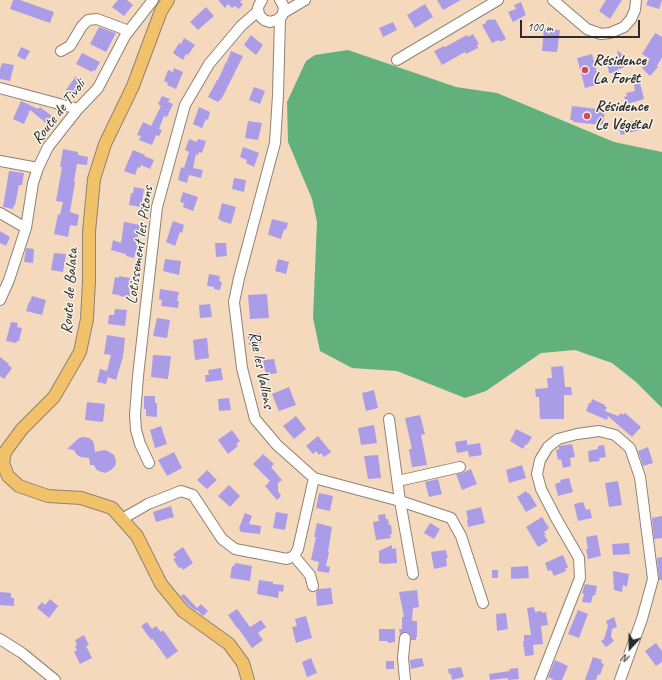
<!DOCTYPE html>
<html>
<head>
<meta charset="utf-8">
<style>
  body { margin:0 }
  #map { position:relative; width:662px; height:680px; overflow:hidden; background:#f4d9bc; font-family:Caveat,sans-serif }
  canvas { display:block }
  .north { position:absolute; left:610px; top:628px; width:40px; height:40px; -webkit-text-stroke:3px #f7f3e8; paint-order:stroke; rotate:201deg; font-size:11px; font-weight:700; line-height:16px; text-align:center; color:#2b2b2b }
  .north::after { content:''; display:block; margin:auto; width:14px; height:18px; background:#2b2b2b; clip-path:polygon(50% 0,100% 100%,50% 72%,0 100%) }
  .scale { position:absolute; left:520px; top:20px; width:120px; height:18px; box-sizing:border-box; border:2px solid #2b2b2b; border-top:0; padding-left:5px; font-size:12px; line-height:14px; white-space:nowrap; color:#2b2b2b; -webkit-text-stroke:3px #f7f3e8; paint-order:stroke }
</style>
</head>
<body>
<div id="map">
<canvas width="662" height="680"></canvas>
<div class="north">N</div>
<div class="scale">100 m</div>
</div>
<script>
const context = document.querySelector('canvas').getContext('2d');
context.lineJoin = 'round';
function fill(path, color) { context.fillStyle = color; context.fill(path, 'evenodd'); }
const shape = rows => new Path2D(rows.map(r => 'M' + r).join(''));
function strokePath(path, color, width, dash) { context.strokeStyle = color; context.lineWidth = width; context.lineCap = dash ? 'butt' : 'round'; context.setLineDash(dash || []); context.stroke(path); }
function drawText(font, color, halo, rows, align = 'center') {
  context.font = font + ' Caveat,sans-serif'; context.lineWidth = 3; context.setLineDash([]); context.textBaseline = 'middle'; context.strokeStyle = halo; context.fillStyle = color; for (const [text, x, y, turn = 0] of rows) {
    context.save(); context.translate(x, y); context.rotate((+turn || 0) * Math.PI / 180); context.textAlign = isNaN(turn) ? turn : align; if (halo) context.strokeText(text, 0, 0); context.fillText(text, 0, 0); context.restore();
  }
}
fill(shape([
  [348,50,456,87,497,93,614,142,662,152,662,408,636,382,612,363,575,350,541,353,486,391,465,398,397,371,352,368,320,351,313,318,317,222,312,199,288,142,287,102,306,61,315,55]
]), '#62b07b');
fill(shape([
  [13,0,20,0,54,12,50,23,10,9],
  [118,0,127,0,133,5,124,16,112,7],
  [218,0,242,0,240,2,243,4,239,9,235,6,232,8,228,4,225,8],
  [437,0,461,0,443,10],
  [606,0,622,0,610,19,599,11],
  [648,0,662,0,659,9,646,5],
  [521,2,526,15,513,22,508,12,516,9,514,5],
  [425,4,433,17,415,28,407,15],
  [206,7,214,16,198,30,190,22],
  [491,19,492,20,495,19,506,39,500,42,499,40,492,43,482,25,486,23,486,21],
  [393,22,397,30,383,37,379,28],
  [99,27,116,33,106,52,90,44],
  [544,29,560,30,557,52,542,51],
  [655,33,662,37,662,57,657,66,658,67,650,76,642,68,650,59,642,54],
  [473,34,479,44,477,45,478,48,466,54,465,52,442,65,434,51,444,46,445,47,467,35,468,37],
  [251,35,263,45,256,55,244,45],
  [184,38,195,45,188,55,186,54,183,60,173,53,179,43,181,44],
  [21,47,30,51,25,60,17,56],
  [617,50,629,60,623,68,618,69,619,73,613,80,612,73,609,73,607,62,610,62,609,58,618,56],
  [231,51,243,56,221,100,220,99,218,102,208,97,214,86,217,80,218,80,226,62,229,63,227,61],
  [82,53,100,62,95,71,93,70,92,72,76,64],
  [592,54,600,84,585,88,577,58],
  [2,63,14,65,10,81,0,79,0,69],
  [174,68,183,72,176,89,167,85,168,83,164,81,168,70,173,72],
  [76,76,83,82,81,85,83,86,75,97,66,90],
  [640,83,644,99,627,104,624,97,627,96,626,93,635,91,634,85],
  [254,87,265,91,260,104,249,100],
  [162,96,170,99,168,102,173,104,167,117,164,116,159,129,162,130,159,136,156,135,152,145,139,140,141,136,137,135,143,122,151,126,161,106,158,104],
  [21,101,38,109,40,107,52,116,46,123,30,110,24,124,13,119],
  [572,106,605,110,603,124,601,124,601,125,573,122,573,120,570,120],
  [199,107,210,112,208,120,206,119,202,128,193,124],
  [641,119,643,129,621,135,618,125],
  [248,121,262,123,258,140,245,138],
  [189,139,197,142,198,139,206,141,202,153,199,152,198,155,196,154,193,168,203,170,201,178,189,175,187,183,178,180,181,167,184,168,189,152,185,150],
  [243,147,259,153,254,167,246,163,247,160,240,157],
  [63,149,78,152,78,155,88,157,87,165,77,164,74,181,75,182,70,212,79,215,77,226,70,225,68,237,54,234,58,214,60,215,63,202,56,201,62,167,60,167],
  [133,150,145,155,144,156,154,160,150,169,141,165,140,168,138,167,135,175,124,171],
  [9,171,24,173,22,185,19,185,15,205,14,205,13,209,3,207],
  [234,178,246,180,244,192,232,189],
  [134,187,144,189,141,207,129,205,131,193,133,193],
  [183,192,198,197,193,211,183,207,184,203,180,202],
  [222,203,236,207,231,224,221,221,221,220,218,219],
  [272,219,288,223,286,230,284,229,281,239,269,235,268,234],
  [173,221,184,225,182,233,180,232,175,246,166,242],
  [124,222,140,225,136,245,138,245,134,258,126,256,126,254,111,250,113,240,121,243],
  [0,231,10,237,6,246,0,243],
  [215,243,226,243,227,256,216,257],
  [26,248,34,249,33,263,24,262],
  [54,253,66,254,63,272,51,270],
  [165,259,181,261,179,275,163,271],
  [278,259,289,262,286,274,275,271],
  [209,274,220,276,219,281,222,282,220,290,214,289,214,287,207,286],
  [119,276,130,278,129,288,130,296,126,295,126,297,119,296,120,295,112,294,115,277,119,278],
  [160,289,179,292,177,301,179,301,178,308,161,306,162,300,159,299],
  [267,294,269,318,250,319,248,295],
  [32,296,46,300,42,315,26,311,29,302,30,302],
  [210,304,212,317,200,318,199,305],
  [115,309,127,310,125,326,108,324,109,315,114,315],
  [157,318,170,320,167,338,153,336],
  [11,322,18,323,17,327,22,328,19,341,17,341,16,343,6,341],
  [261,333,262,343,249,345,248,335],
  [107,335,125,338,123,357,116,380,108,377,106,384,97,382,100,369,107,371,111,355,104,354],
  [207,338,209,358,195,360,193,340],
  [153,355,171,356,168,379,151,377],
  [0,357,9,364,8,365,12,368,4,379,0,376],
  [274,359,277,373,266,375,263,360],
  [563,366,565,387,571,387,572,395,564,395,564,419,540,419,539,397,536,397,535,389,548,388,547,378,552,378,551,367],
  [221,368,223,380,206,382,205,375,209,375,208,370],
  [289,387,296,405,279,411,272,394],
  [374,390,378,408,366,411,362,393],
  [144,396,155,396,155,403,157,403,157,417,146,416,146,409,144,409],
  [229,398,231,410,219,411,218,399],
  [592,399,605,405,605,407,607,407,605,411,618,416,621,413,623,415,625,413,641,427,632,437,608,416,607,420,586,411,589,403,591,403],
  [87,402,105,404,103,422,85,420],
  [420,415,425,434,421,435,427,465,412,467,409,449,412,449,405,418],
  [296,416,306,429,294,439,283,426],
  [374,425,377,443,361,445,358,428],
  [161,426,167,444,155,448,150,430],
  [516,429,532,437,527,445,526,444,523,449,510,441],
  [232,430,240,441,236,444,238,446,228,454,218,440],
  [318,436,331,452,324,457,321,453,319,455,316,451,313,454,306,446],
  [83,437,89,438,93,441,94,444,95,452,104,450,108,451,114,455,116,461,115,466,111,470,105,473,99,471,96,469,94,465,90,465,89,458,81,457,77,455,74,450,67,449,79,438],
  [467,440,467,445,480,443,482,455,469,457,468,451,457,453,455,442],
  [572,444,575,457,570,458,571,466,563,468,561,459,558,460,556,450,559,449,559,446],
  [604,445,606,457,599,458,600,461,589,462,588,451,598,449,598,446],
  [648,447,653,463,643,466,638,451],
  [174,452,182,468,167,476,158,460],
  [263,454,274,464,271,467,282,480,278,483,278,491,281,496,277,500,265,486,270,481,253,464],
  [378,455,381,478,368,479,364,456],
  [522,465,526,478,509,483,506,470],
  [471,469,477,484,462,490,456,474,462,473],
  [207,470,217,480,207,489,197,480],
  [569,478,573,492,558,496,555,484,561,482,560,480],
  [438,479,442,494,429,497,425,482],
  [618,481,622,505,609,507,605,483],
  [229,485,240,496,230,507,218,496],
  [526,491,528,494,529,493,537,506,526,512,517,497],
  [319,493,333,496,330,511,316,508],
  [583,502,586,510,590,509,592,518,578,521,574,504],
  [171,506,174,517,156,522,153,512],
  [481,507,485,523,468,527,467,520,468,520,466,511],
  [276,512,288,514,285,530,273,528],
  [245,513,252,516,249,524,261,526,260,534,241,532,239,528],
  [385,514,386,519,388,519,389,525,391,525,392,534,390,534,391,538,376,540,373,522,379,521,378,515],
  [662,516,662,538,654,539,652,518],
  [542,517,549,528,544,532,546,535,544,535,548,541,538,547,526,527],
  [317,523,332,527,328,552,329,552,326,566,330,567,329,573,317,571,319,562,311,560,316,537,314,537],
  [430,523,440,529,434,539,424,533],
  [597,535,601,556,588,559,586,549,588,549,586,537],
  [629,543,630,554,613,555,612,544],
  [392,545,392,549,396,548,397,563,382,564,382,563,379,563,379,551],
  [183,547,193,563,183,570,181,567,179,568,173,559,176,558,173,554],
  [446,550,448,558,446,558,447,566,434,569,431,552],
  [563,555,568,567,565,569,566,571,554,576,551,570,548,571,545,563],
  [662,557,662,580,659,580,657,558],
  [235,563,252,566,250,581,230,578,232,566,234,566],
  [528,566,529,578,511,579,511,567],
  [492,570,498,570,498,578,492,578],
  [613,571,629,574,627,587,623,585,622,592,614,590],
  [259,580,273,582,273,584,284,585,283,592,279,591,278,598,257,594],
  [585,584,597,586,595,596,593,595,591,603,582,602,584,594,582,593],
  [331,588,333,604,317,606,316,592,318,589],
  [175,589,181,596,184,594,197,608,201,604,208,611,203,616,197,610,196,611,188,605],
  [417,590,419,607,413,608,412,621,417,621,417,637,416,637,416,640,411,640,411,636,408,633,405,632,400,634,399,629,402,629,402,617,404,617,399,592],
  [0,592,11,593,11,598,14,598,14,606,0,605],
  [50,599,58,606,49,618,37,608,42,602,45,605],
  [534,607,535,612,542,611,542,613,546,612,548,625,541,626,543,644,533,645,534,655,525,656,523,641,524,641,524,635,531,635,527,608],
  [237,609,250,627,261,620,266,627,258,633,263,640,252,648,238,628,237,628,228,615],
  [578,610,588,614,579,638,568,634],
  [506,613,508,629,497,631,496,614],
  [306,616,312,638,296,643,292,627,297,626,295,619],
  [614,617,617,627,612,629,611,637,614,641,606,647,601,641,604,639,608,626,606,621],
  [147,622,152,629,156,626,161,632,163,630,178,651,167,659,152,638,151,640,141,626],
  [379,629,395,629,395,642,388,643,388,641,379,641],
  [84,635,89,645,86,646,92,658,80,664,74,652,77,650,75,646,77,645,75,640],
  [656,643,662,651,662,662,656,666,645,651],
  [593,657,602,660,601,663,604,664,600,675,598,674,596,680,585,680],
  [311,658,317,673,307,677,302,662],
  [422,658,424,666,411,669,410,660],
  [555,660,568,666,562,680,554,680,548,677],
  [386,661,394,661,394,669,386,669],
  [461,667,464,677,452,680,451,674,449,674,448,669],
  [518,668,519,679,508,680,508,678,490,680,489,674,510,671,509,669]
]), '#ab9ce8');
const minor = shape([
  [262,0,259,5,258,8,259,15,264,20,270,22,277,20,282,16,284,9,283,5,280,0],
  [553,0,587,29,601,34,610,33,624,27,631,19,635,10,636,0],
  [283,13,305,0],
  [280,18,278,95,275,143,239,278,234,302,242,368,255,419,277,445,314,478,400,501,451,518,461,536,483,603],
  [61,51,70,46,82,26,88,20,97,19,129,31],
  [397,60,498,0],
  [0,88,78,109],
  [0,161,38,168],
  [0,213,26,228],
  [0,300,9,280,26,228,33,183,38,168,48,147,78,109,98,88,125,36,153,0],
  [389,419,400,501,413,574],
  [149,463,140,444,136,430,135,415,138,376,157,207,185,105,209,64,241,26,258,11],
  [398,481,460,467],
  [122,519,148,504,181,491,193,495,222,539,235,549,287,559,294,556,298,549,314,478],
  [294,556,310,575,313,586],
  [0,639,22,653,55,680],
  [405,680,403,658,405,638],
  [540,680,580,578,579,558,556,518,541,489,537,474,540,460,548,447,558,439,577,434,599,431,615,435,630,448,640,477,653,579,642,619,620,680]
]);
const major = shape([
  [168,0,161,11,133,86,105,144,94,179,89,232,89,281,87,319,80,352,54,397,22,429,5,452,3,463,8,476,19,486,48,496,81,498,112,508,137,536,161,584,183,611,229,644,243,663,248,680]
]);
strokePath(minor, '#908274', 12);
strokePath(major, '#908274', 14);
strokePath(minor, '#fff', 10);
strokePath(major, '#f2c26a', 12);
for (const [x, y, r, color] of [
  [585,70,4,"#d1495b"],
  [587,116,4,"#d1495b"]
]) { const dot = new Path2D(); dot.arc(x, y, r, 0, 2 * Math.PI); context.fillStyle = color; context.fill(dot); strokePath(dot, '#f7f3e8', 1.5); }
drawText('bold 16px', '#2b2b2b', '#f7f3e8', [
  ["Résidence",593,61],
  ["La Forêt",593,79],
  ["Résidence",595,107],
  ["Le Végétal",595,125]
], 'left');
drawText('16px', '#2b2b2b', '#f7f3e8', [
  ["Route de Tivoli",59,112,-52],
  ["Lotissement les Pitons",140,245,-82],
  ["Route de Balata",70,291,-86],
  ["Rue les Vallons",261,370,79]
]);
</script>
</body>
</html>
